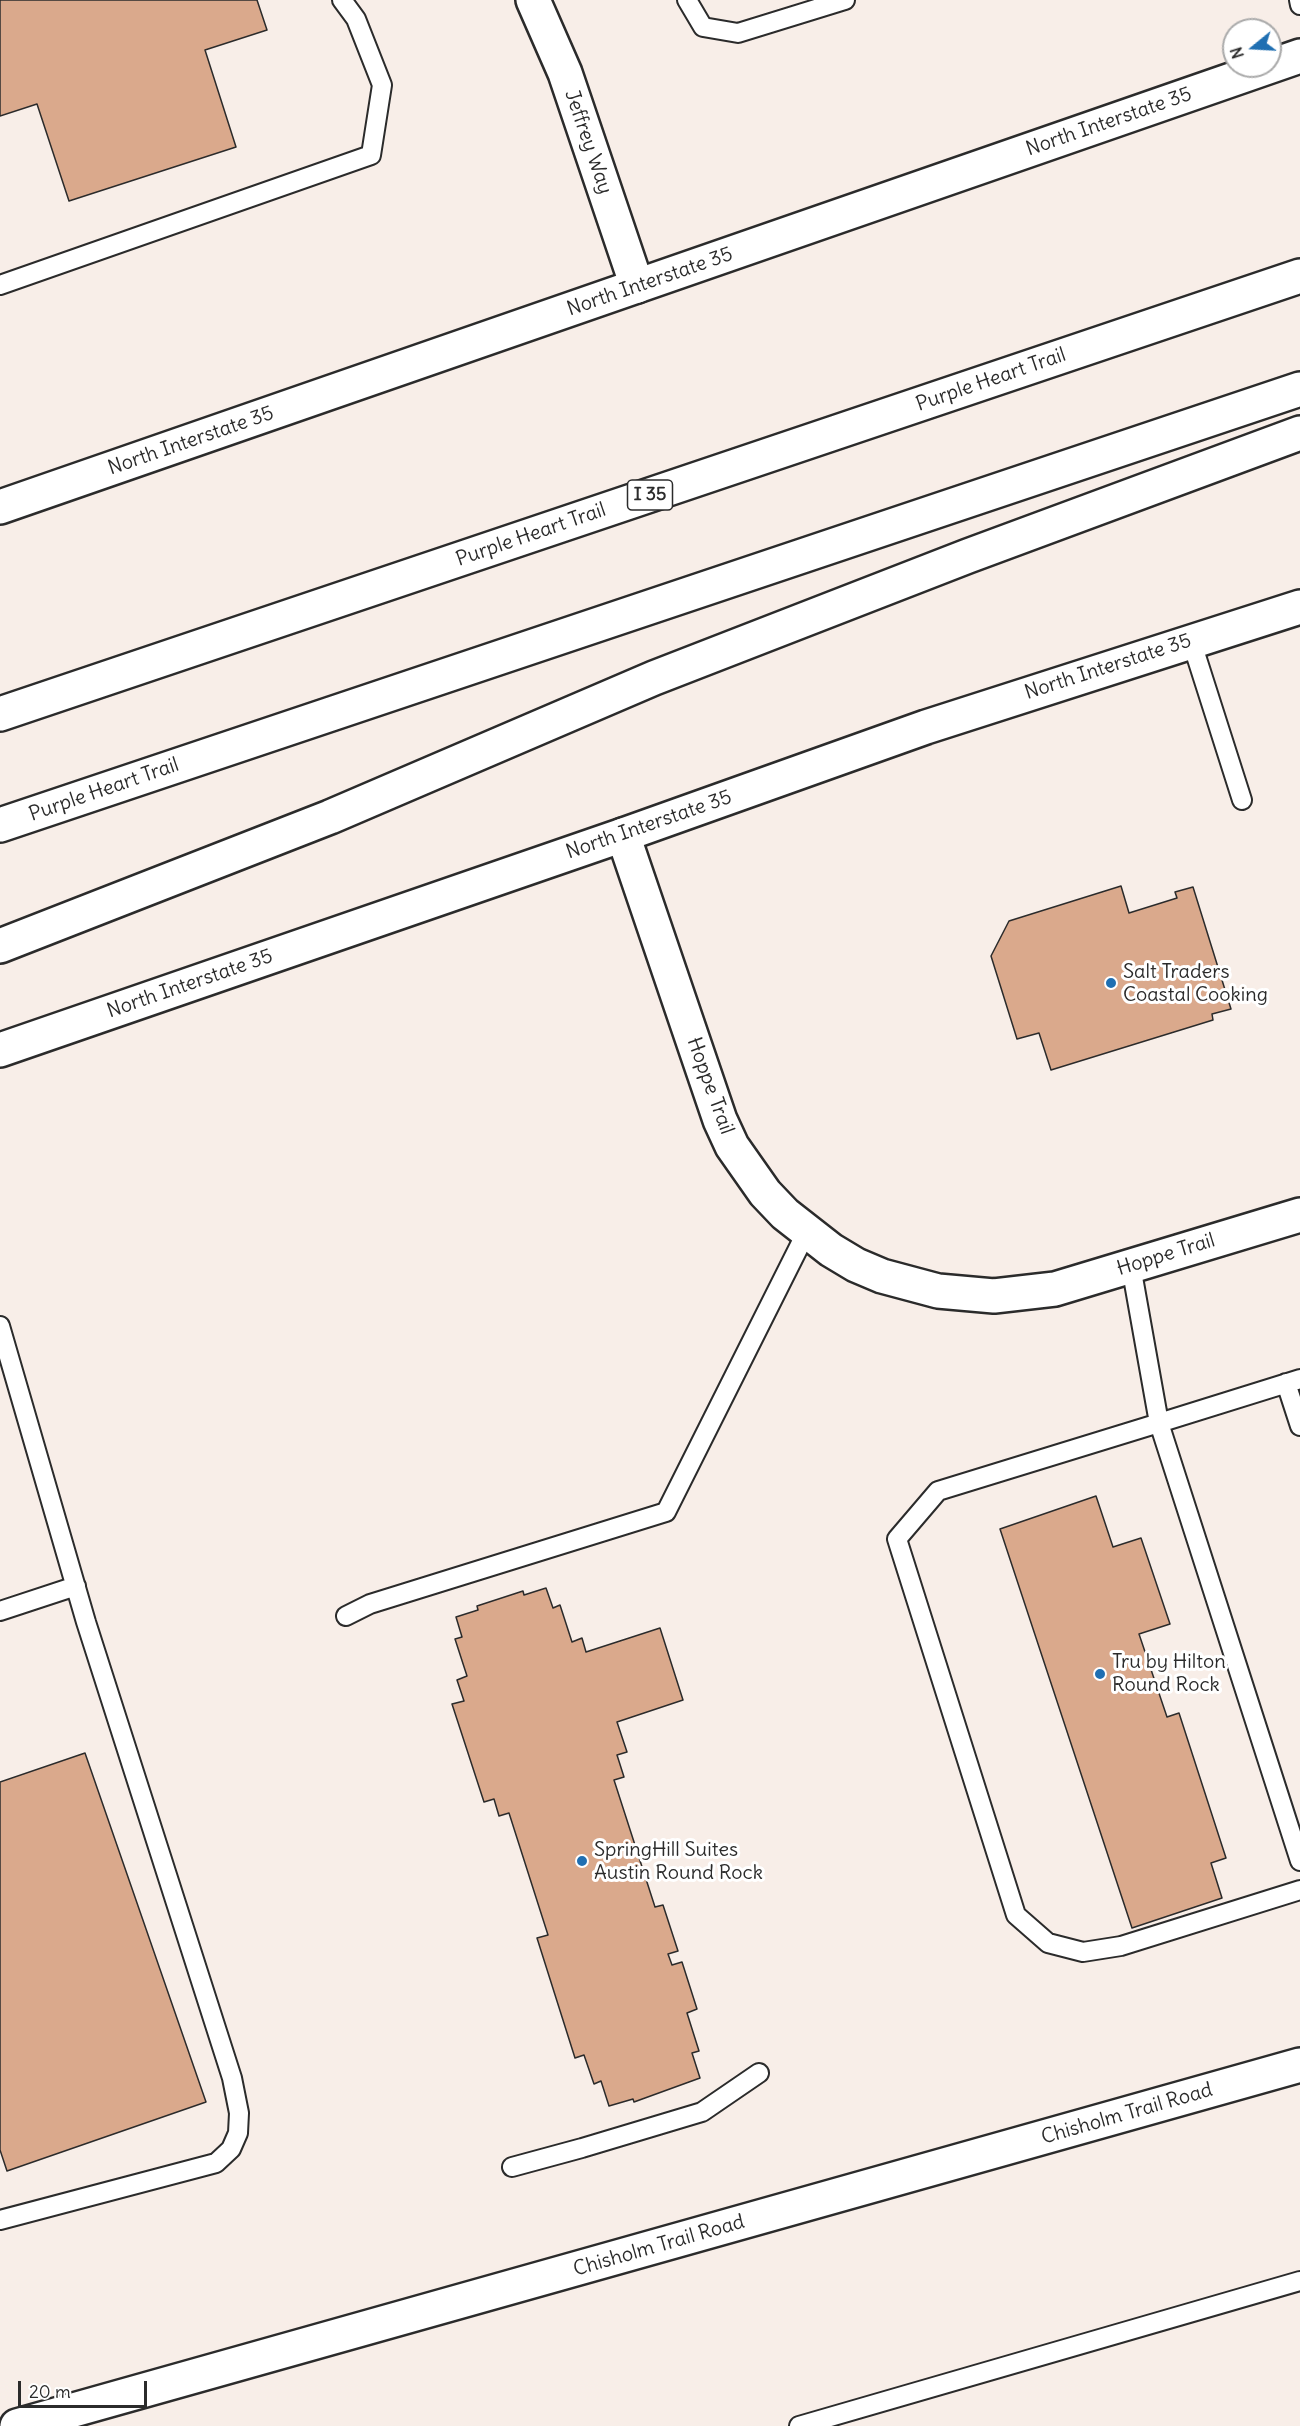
<!DOCTYPE html>
<html>
<head>
<meta charset="utf-8">
<style>
  body { margin:0 }
  #map { position:relative; width:1300px; height:2426px; overflow:hidden; background:#f8eee8; font-family:Delius,sans-serif }
  canvas { display:block }
  .north { position:absolute; left:1222px; top:18px; width:60px; height:60px; box-sizing:border-box; background:#fff; border:2px solid #aaa; border-radius:50%; rotate:252deg; font-size:16px; font-weight:700; line-height:24px; text-align:center; color:#2b2b2b }
  .north::after { content:''; display:block; margin:auto; width:21px; height:27px; background:#1f6fb2; clip-path:polygon(50% 0,100% 100%,50% 72%,0 100%) }
  .scale { position:absolute; left:18px; top:2381px; width:129px; height:27px; box-sizing:border-box; border:3px solid #2b2b2b; border-top:0; padding-left:8px; font-size:18px; line-height:21px; white-space:nowrap; color:#2b2b2b; -webkit-text-stroke:4px #fff; paint-order:stroke }
</style>
</head>
<body>
<div id="map">
<canvas width="1300" height="2426"></canvas>
<div class="north">N</div>
<div class="scale">20 m</div>
</div>
<script>
const context = document.querySelector('canvas').getContext('2d');
context.lineJoin = 'round';
function fill(path, color) { context.fillStyle = color; context.fill(path, 'evenodd'); }
const shape = rows => new Path2D(rows.map(r => 'M' + r).join(''));
function strokePath(path, color, width, dash) { context.strokeStyle = color; context.lineWidth = width; context.lineCap = dash ? 'butt' : 'round'; context.setLineDash(dash || []); context.stroke(path); }
function drawText(font, color, halo, rows, align = 'center') {
  context.font = font + ' Delius,sans-serif'; context.lineWidth = 6; context.setLineDash([]); context.textBaseline = 'middle'; context.strokeStyle = halo; context.fillStyle = color; for (const [text, x, y, turn = 0] of rows) {
    context.save(); context.translate(x, y); context.rotate((+turn || 0) * Math.PI / 180); context.textAlign = isNaN(turn) ? turn : align; if (halo) context.strokeText(text, 0, 0); context.fillText(text, 0, 0); context.restore();
  }
}
const building = shape([
  [0,0,257,0,267,30,205,50,236,147,69,201,37,104,0,116,0,0],
  [1121,886,1129,913,1177,898,1175,892,1193,887,1231,1009,1212,1014,1213,1020,1051,1070,1039,1033,1017,1039,991,956,1009,921,1121,886],
  [1096,1496,1113,1547,1141,1538,1170,1624,1139,1634,1167,1717,1179,1713,1226,1858,1211,1863,1222,1898,1132,1928,1000,1529,1096,1496],
  [546,1588,553,1608,560,1605,572,1642,582,1638,586,1652,660,1628,683,1700,617,1722,627,1752,617,1755,624,1777,614,1780,655,1907,663,1905,678,1951,668,1954,672,1965,682,1962,697,2009,687,2013,699,2051,692,2053,700,2078,634,2102,633,2099,609,2106,601,2081,594,2084,584,2055,575,2058,537,1938,548,1935,509,1813,499,1816,494,1799,484,1802,452,1704,464,1701,457,1680,467,1676,455,1639,462,1637,456,1617,478,1610,477,1606,523,1591,524,1595,546,1588],
  [85,1753,206,2102,7,2171,0,2150,0,1782,85,1753]
]);
fill(building, '#daa98c');
strokePath(building, '#2b2b2b', 1.5);
const service = shape([
  [687,0,703,27,738,33,845,0],
  [1299,0,1300,5],
  [0,285,371,155,382,85,356,19,342,0],
  [1191,640,1242,800],
  [1131,1266,1159,1423,938,1491,897,1539,1016,1915,1048,1943,1083,1952,1121,1946,1300,1890],
  [0,1326,86,1622,232,2078,239,2113,238,2133,231,2149,216,2163,0,2220],
  [1300,1379,1159,1423,1300,1861],
  [1286,1383,1300,1426],
  [0,1611,76,1586],
  [346,1616,370,1604,666,1512,807,1231],
  [512,2167,582,2148,702,2112,759,2073],
  [799,2426,1300,2281]
]);
const minor = shape([
  [533,0,565,73,637,286],
  [623,835,720,1120,732,1146,765,1193,785,1214,831,1250,856,1265,882,1276,938,1291,994,1296,1055,1289,1300,1215]
]);
const tertiary = shape([
  [17,2426,1300,2065]
]);
const secondary = shape([
  [0,507,1300,56],
  [0,1050,623,835,926,727,1300,607]
]);
const motorway = shape([
  [0,714,1300,276],
  [0,825,1300,389],
  [0,946,330,817,654,678,968,556,1300,433]
]);
strokePath(service, '#2b2b2b', 22);
strokePath(minor, '#2b2b2b', 38);
strokePath(tertiary, '#2b2b2b', 38);
strokePath(secondary, '#2b2b2b', 38);
strokePath(motorway, '#2b2b2b', 38);
strokePath(service, '#fff', 18);
strokePath(minor, '#fff', 33);
strokePath(tertiary, '#fff', 33);
strokePath(secondary, '#fff', 33);
strokePath(motorway, '#fff', 33);
for (const [x, y, r, color] of [
  [1111,983,6,"#1f6fb2"],
  [1100,1674,6,"#1f6fb2"],
  [582,1861,6,"#1f6fb2"]
]) { const dot = new Path2D(); dot.arc(x, y, r, 0, 2 * Math.PI); context.fillStyle = color; context.fill(dot); strokePath(dot, '#fff', 2); }
for (const [x, y, w] of [
  [650,495,45]
]) { const box = new Path2D(); box.roundRect(x - w / 2, y - 15, w, 30, 4.5); context.fillStyle = '#fff'; context.fill(box); strokePath(box, '#2b2b2b', 1.5); }
drawText('bold 18px', '#2b2b2b', null, [
  ["I 35",650,495]
]);
drawText('20px', '#2b2b2b', '#fff', [
  ["North Interstate 35",1109,122,-19],
  ["Jeffrey Way",588,142,71],
  ["North Interstate 35",650,282,-19],
  ["Purple Heart Trail",991,380,-19],
  ["North Interstate 35",191,441,-19],
  ["Purple Heart Trail",531,535,-19],
  ["North Interstate 35",1108,667,-18],
  ["Purple Heart Trail",104,790,-19],
  ["North Interstate 35",649,825,-19],
  ["North Interstate 35",190,984,-19],
  ["Hoppe Trail",710,1086,70],
  ["Hoppe Trail",1166,1255,-17],
  ["Chisholm Trail Road",1127,2114,-16],
  ["Chisholm Trail Road",659,2246,-16]
]);
drawText('20px', '#2b2b2b', '#fff', [
  ["Salt Traders",1123,972],
  ["Coastal Cooking",1123,995],
  ["Tru by Hilton",1112,1662],
  ["Round Rock",1112,1685],
  ["SpringHill Suites",594,1850],
  ["Austin Round Rock",594,1873]
], 'left');
</script>
</body>
</html>
